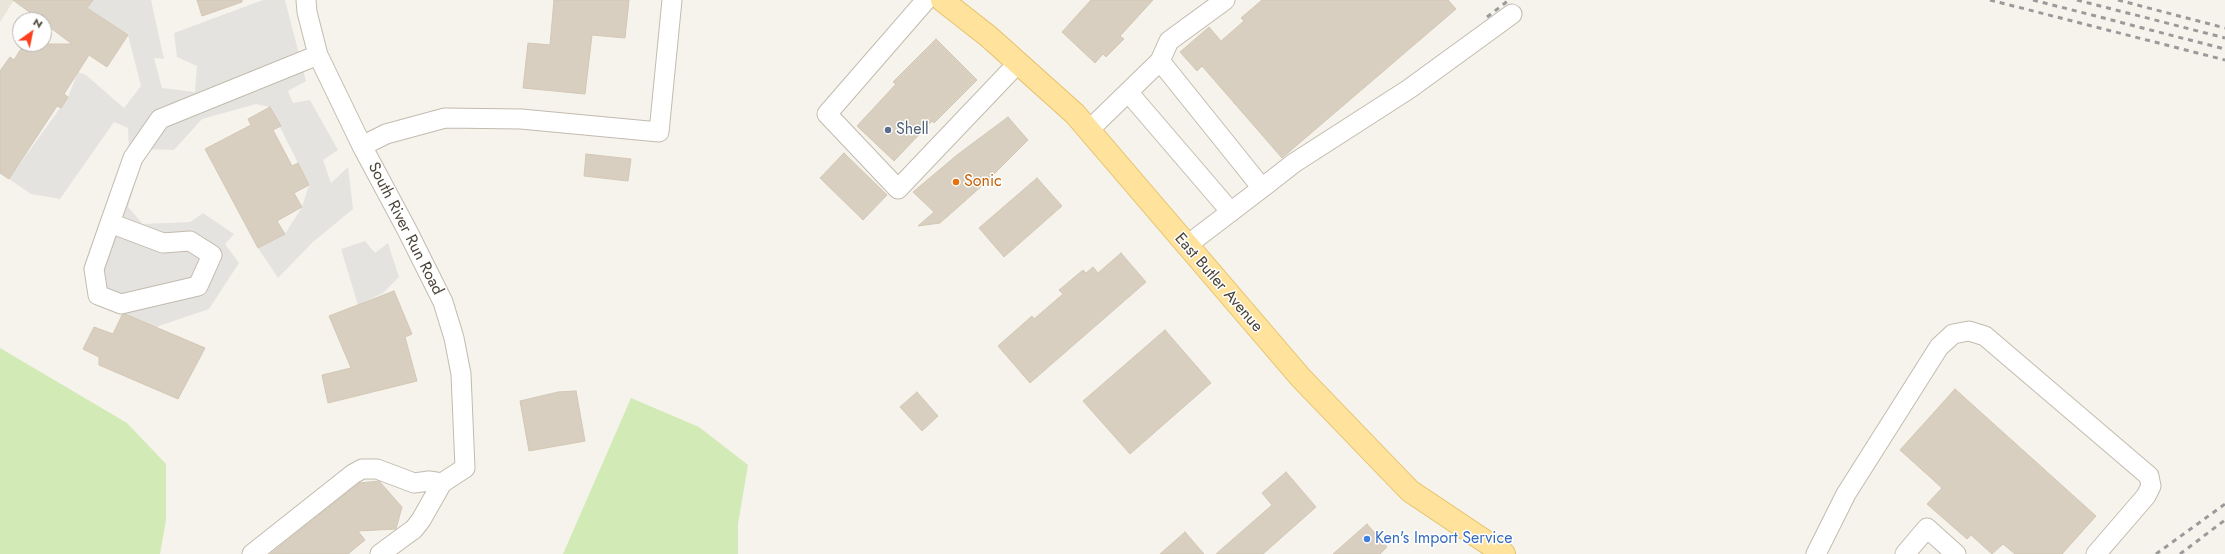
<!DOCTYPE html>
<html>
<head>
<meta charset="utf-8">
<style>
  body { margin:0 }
  #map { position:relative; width:2225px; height:554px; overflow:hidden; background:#f6f3ec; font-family:Jost,sans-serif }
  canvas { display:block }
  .north { position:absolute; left:12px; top:12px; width:40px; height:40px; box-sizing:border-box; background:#fff; border:1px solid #b7b4b0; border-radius:50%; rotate:33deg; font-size:11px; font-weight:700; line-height:16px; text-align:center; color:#4b4439 }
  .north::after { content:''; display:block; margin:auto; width:14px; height:18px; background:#fc3f1d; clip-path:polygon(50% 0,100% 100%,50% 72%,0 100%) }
</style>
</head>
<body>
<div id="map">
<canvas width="2225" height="554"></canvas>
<div class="north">N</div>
</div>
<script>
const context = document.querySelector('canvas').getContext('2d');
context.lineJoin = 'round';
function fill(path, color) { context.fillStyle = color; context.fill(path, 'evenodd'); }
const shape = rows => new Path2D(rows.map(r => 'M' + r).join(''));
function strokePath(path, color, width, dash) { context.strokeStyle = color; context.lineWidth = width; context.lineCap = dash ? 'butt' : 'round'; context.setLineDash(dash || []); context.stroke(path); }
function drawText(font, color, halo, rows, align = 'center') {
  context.font = font + ' Jost,sans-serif'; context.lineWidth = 3; context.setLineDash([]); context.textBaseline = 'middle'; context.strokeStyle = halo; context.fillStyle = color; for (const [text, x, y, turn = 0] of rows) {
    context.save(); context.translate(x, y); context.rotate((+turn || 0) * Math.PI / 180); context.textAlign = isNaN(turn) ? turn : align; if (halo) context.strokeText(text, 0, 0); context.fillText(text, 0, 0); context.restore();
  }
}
fill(shape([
  [0,0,14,0,0,22]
]), '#eae5da');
fill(shape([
  [0,348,127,423,166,464,166,520,160,554,0,554],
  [631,398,699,427,748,465,738,524,738,554,563,554]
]), '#d2eab5');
fill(shape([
  [93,0,151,0,164,59,154,58,162,88,195,92,197,66,177,57,174,33,263,0,285,0,306,81,288,91,293,103,310,100,338,150,323,160,331,183,348,167,353,209,313,242,278,278,258,248,285,234,302,207,309,185,270,107,256,104,202,119,174,150,145,149,128,207,143,224,190,222,203,213,234,234,225,244,239,263,209,309,156,327,97,303,83,269,129,150,128,128,114,122,60,199,31,194,9,179,68,97,78,72,86,75,124,108,141,86,128,35,87,8],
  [365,241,375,253,388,243,399,277,383,293,358,305,341,249]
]), '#e5e3e0');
const building = shape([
  [13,0,93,0,87,8,128,35,107,67,89,55,64,94,68,97,61,108,57,106,9,179,0,173,0,71,10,57,14,60,24,44,72,44,44,23,44,20,40,20,13,0],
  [197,0,242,0,242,2,202,16,197,0],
  [554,0,629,0,625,38,592,35,585,94,523,88,528,43,550,45,554,0],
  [1091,0,1153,0,1120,36,1124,39,1106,57,1103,54,1095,63,1062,32,1091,0],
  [1262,0,1448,0,1456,9,1282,158,1202,66,1197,71,1180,52,1209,27,1221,41,1244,21,1241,18,1262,0],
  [936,39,977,80,934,123,932,121,894,161,857,126,896,84,893,82,936,39],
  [270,107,281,126,273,130,292,166,298,163,309,185,294,193,302,207,277,221,285,234,258,248,205,149,251,125,248,119,270,107],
  [1008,117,1028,140,983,185,940,223,918,226,934,212,913,192,957,155,1008,117],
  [844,153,887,195,863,220,820,178,844,153],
  [586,154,631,159,628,181,584,176,586,154],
  [1037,178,1062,206,1004,257,979,228,1037,178],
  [1121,253,1146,282,1030,383,998,346,1032,316,1034,319,1063,294,1059,290,1083,270,1086,273,1093,267,1098,273,1121,253],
  [394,291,412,334,405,337,417,381,328,403,322,375,351,368,329,316,394,291],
  [125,314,205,348,178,399,99,365,99,357,83,349,94,327,113,334,122,315,125,314],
  [1165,330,1211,383,1130,454,1083,401,1165,330],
  [1955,389,2096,516,2062,554,2015,554,2003,544,1992,554,1971,535,1967,539,1927,504,1942,488,1900,450,1955,389],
  [576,391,585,441,529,451,520,401,558,392,576,391],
  [917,392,938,416,922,431,900,407,917,392],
  [1286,472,1316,507,1263,554,1216,554,1272,505,1262,493,1286,472],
  [379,481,402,507,396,529,358,531,365,540,348,554,270,554,359,483,379,481],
  [1367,524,1387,547,1380,554,1333,554,1367,524],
  [1185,532,1204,554,1160,554,1185,532]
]);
fill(building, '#d8cfc1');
strokePath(building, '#d3c7b4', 1);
const minor = shape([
  [306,0,307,12,318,55,362,146,407,230,443,302,454,338,461,374,465,468,442,483,421,520,414,529,380,554],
  [926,0,827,114,898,189,1018,63],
  [1160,61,1169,41,1225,0],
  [1128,92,1231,212],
  [1089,130,1160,61,1262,188,1186,246],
  [362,146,386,134,445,118,521,119,659,132,672,0],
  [1262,188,1294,163,1409,89,1512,14],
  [110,223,163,243,190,241,212,255,198,286,121,304,98,295,94,269,110,223,133,158,160,119,318,55],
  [252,554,353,474,362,469,377,469,414,483,429,481,442,483],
  [1816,554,1846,494,1939,347,1953,334,1969,331,1985,336,2149,476,2151,486,2146,496,2096,554],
  [1905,554,1927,528,1956,554]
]);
const major = shape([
  [942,0,988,36,1075,114,1301,378,1410,491,1504,554]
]);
strokePath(minor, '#c2bbae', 21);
strokePath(major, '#e6c16a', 24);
strokePath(minor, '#fff', 19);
strokePath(major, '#ffe39c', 22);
strokePath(shape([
  [1990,0,2225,60],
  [2033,0,2225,49],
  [2077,0,2225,38],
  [2118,0,2225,28],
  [1487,17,1509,0],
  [2156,554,2225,504],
  [2180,554,2225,520]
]), '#9a9a9a', 3, [5, 5]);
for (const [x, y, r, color] of [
  [888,130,4,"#5c6f8a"],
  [956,182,4,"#e8710a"],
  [1367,539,4,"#3f7fe0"]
]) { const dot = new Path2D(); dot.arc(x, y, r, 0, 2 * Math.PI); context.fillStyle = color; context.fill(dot); strokePath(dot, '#fff', 1.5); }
drawText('16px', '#4e5e75', '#fff', [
  ["Shell",896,130]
], 'left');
drawText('16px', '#c56008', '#fff', [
  ["Sonic",964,182]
], 'left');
drawText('16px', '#4b4439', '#fff', [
  ["South River Run Road",405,229,63],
  ["East Butler Avenue",1218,283,49]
]);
drawText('16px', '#366cbe', '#fff', [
  ["Ken's Import Service",1375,539]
], 'left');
</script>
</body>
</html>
